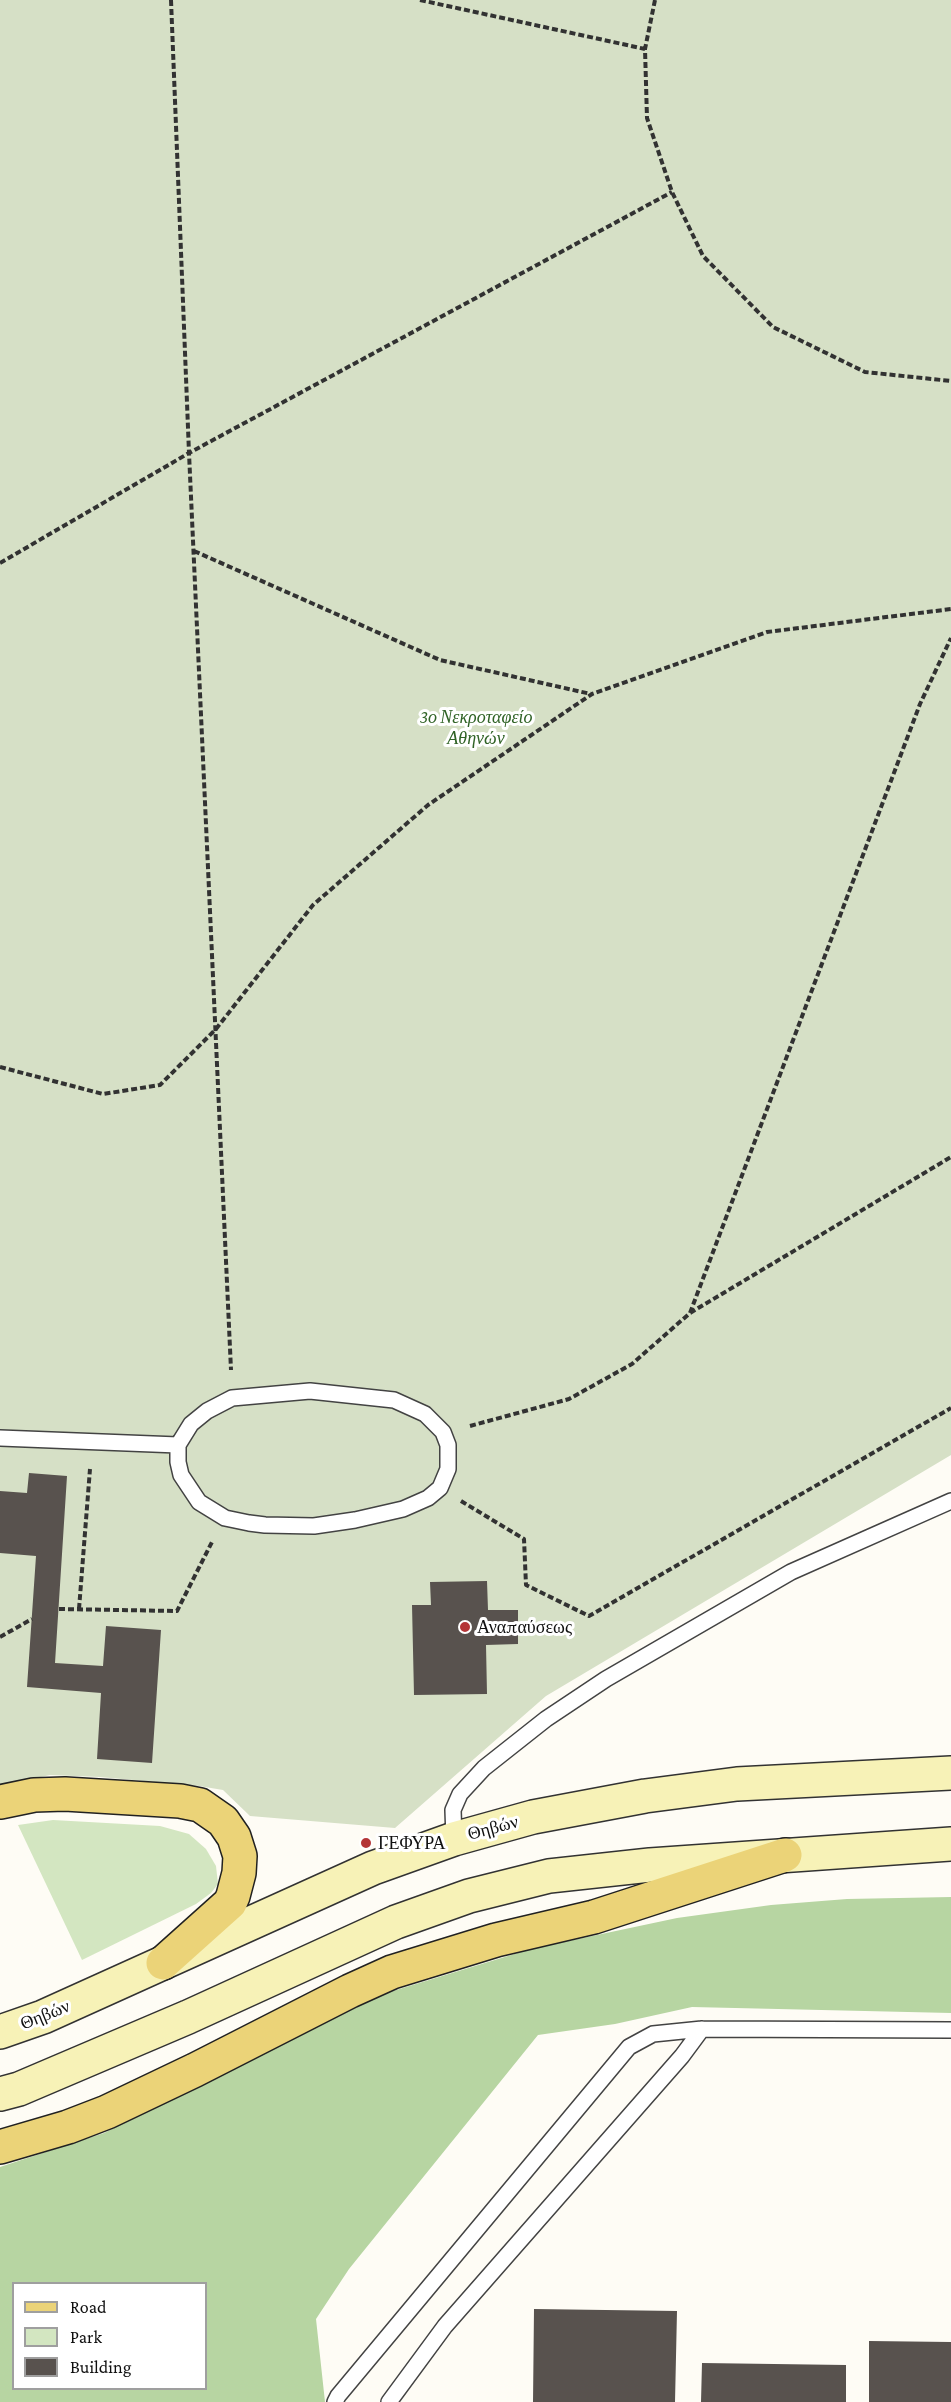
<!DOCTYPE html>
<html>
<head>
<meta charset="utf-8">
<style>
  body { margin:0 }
  #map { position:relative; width:951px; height:2402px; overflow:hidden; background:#fefcf5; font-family:"Crimson Pro",serif }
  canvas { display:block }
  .legend { position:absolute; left:12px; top:2282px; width:195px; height:108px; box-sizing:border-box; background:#fff; border:2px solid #9f9f9f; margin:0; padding:8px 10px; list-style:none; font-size:18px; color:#101010 }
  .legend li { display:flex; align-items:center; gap:12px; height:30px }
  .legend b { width:30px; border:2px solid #9f9f9f }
</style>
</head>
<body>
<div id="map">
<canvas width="951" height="2402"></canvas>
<ul class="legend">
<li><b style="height:8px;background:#ebd378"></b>Road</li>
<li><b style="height:16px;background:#d3e6c1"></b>Park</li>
<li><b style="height:16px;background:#58524e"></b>Building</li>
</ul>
</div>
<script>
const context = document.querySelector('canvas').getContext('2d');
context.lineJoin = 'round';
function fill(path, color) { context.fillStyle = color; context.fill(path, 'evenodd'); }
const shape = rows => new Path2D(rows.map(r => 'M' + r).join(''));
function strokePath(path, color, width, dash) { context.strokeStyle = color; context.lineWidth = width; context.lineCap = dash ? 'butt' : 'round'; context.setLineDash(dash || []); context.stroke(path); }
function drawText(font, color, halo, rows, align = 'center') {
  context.font = font + ' "Crimson Pro",serif'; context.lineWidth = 6; context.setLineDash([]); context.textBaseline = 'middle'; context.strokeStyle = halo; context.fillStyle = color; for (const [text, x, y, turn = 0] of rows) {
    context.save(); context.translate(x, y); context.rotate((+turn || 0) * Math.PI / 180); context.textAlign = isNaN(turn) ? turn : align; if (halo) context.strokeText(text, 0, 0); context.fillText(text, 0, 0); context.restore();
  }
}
fill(shape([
  [53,1820,160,1826,189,1834,206,1849,216,1866,218,1884,211,1893,196,1904,82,1960,18,1825]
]), '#d3e6c1');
fill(shape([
  [951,1897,951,2013,692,2007,615,2024,538,2035,349,2269,316,2319,325,2402,0,2402,0,2167,104,2133,383,1994,531,1949,677,1918,771,1905,847,1899],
  [14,2284,206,2284,206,2388,14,2388]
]), '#b7d5a2');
fill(shape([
  [0,0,951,0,951,1455,546,1696,395,1828,250,1816,223,1790,199,1786,100,1777,50,1775,0,1786]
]), '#d6e0c6');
fill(shape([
  [29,1473,67,1476,55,1663,103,1666,106,1626,161,1630,152,1763,97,1759,101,1693,27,1687,36,1556,0,1553,0,1491,27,1493],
  [487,1581,488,1610,518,1610,518,1644,486,1645,487,1694,414,1695,412,1605,431,1605,430,1582],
  [534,2309,677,2311,675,2402,533,2402],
  [869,2341,951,2342,951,2402,869,2402],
  [702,2363,846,2365,846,2402,701,2402]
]), '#58524e');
const lane = shape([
  [310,1391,394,1400,425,1414,443,1432,448,1445,448,1469,440,1488,428,1498,403,1509,355,1520,314,1526,265,1525,249,1523,225,1518,199,1502,181,1475,178,1462,178,1445,191,1424,207,1411,232,1398,310,1391],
  [0,1438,178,1445],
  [454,1839,453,1810,460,1794,484,1768,546,1719,606,1679,791,1572,951,1501],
  [335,2402,338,2396,629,2047,653,2034,702,2029,951,2030],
  [389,2402,445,2326,682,2056,702,2029]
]);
const secondary = shape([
  [0,2032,43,2017,373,1868,454,1839,533,1817,645,1796,737,1784,951,1773],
  [0,2094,19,2089,188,2017,396,1922,469,1896,549,1876,650,1865,951,1844]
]);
const primary = shape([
  [0,1802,34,1795,65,1794,180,1801,200,1805,223,1821,234,1837,240,1856,239,1873,233,1896,230,1903,163,1963],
  [0,2147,68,2127,107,2112,195,2070,350,1991,392,1972,496,1940,594,1917,785,1855]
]);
strokePath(lane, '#434343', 18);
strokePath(secondary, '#323232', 36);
strokePath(primary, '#212121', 36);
strokePath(shape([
  [171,0,189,453,231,1370],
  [420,0,645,49],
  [655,0,645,49,647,118,672,192,703,256,773,327,865,372,951,381],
  [194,551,440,660,591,694],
  [0,563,189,453,672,192],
  [0,1067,103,1094,160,1085,216,1029,313,905,428,805,592,694,767,632,951,609],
  [690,1313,920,704,951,638],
  [470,1426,569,1399,632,1364,690,1313,951,1157],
  [461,1501,524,1539,526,1585,589,1616,951,1408],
  [59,1609,177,1611,212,1542],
  [79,1609,90,1469],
  [0,1637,32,1619]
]), '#323232', 4, [6, 3]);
strokePath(lane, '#fff', 15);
strokePath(secondary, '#f7f2b7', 33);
strokePath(primary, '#ebd378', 33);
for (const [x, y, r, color] of [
  [465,1627,6,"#b43537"],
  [366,1843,6,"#b43537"]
]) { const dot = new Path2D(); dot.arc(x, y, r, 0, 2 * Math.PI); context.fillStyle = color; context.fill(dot); strokePath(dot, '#fff', 2); }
drawText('italic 18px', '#306326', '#fff', [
  ["3ο Νεκροταφείο",476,717],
  ["Αθηνών",476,738]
]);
drawText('18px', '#101010', '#fff', [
  ["Αναπαύσεως",477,1627],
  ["ΓΕΦΥΡΑ",378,1843]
], 'left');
drawText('18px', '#101010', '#fff', [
  ["Θηβών",493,1828,-15],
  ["Θηβών",45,2015,-22]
]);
</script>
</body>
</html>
